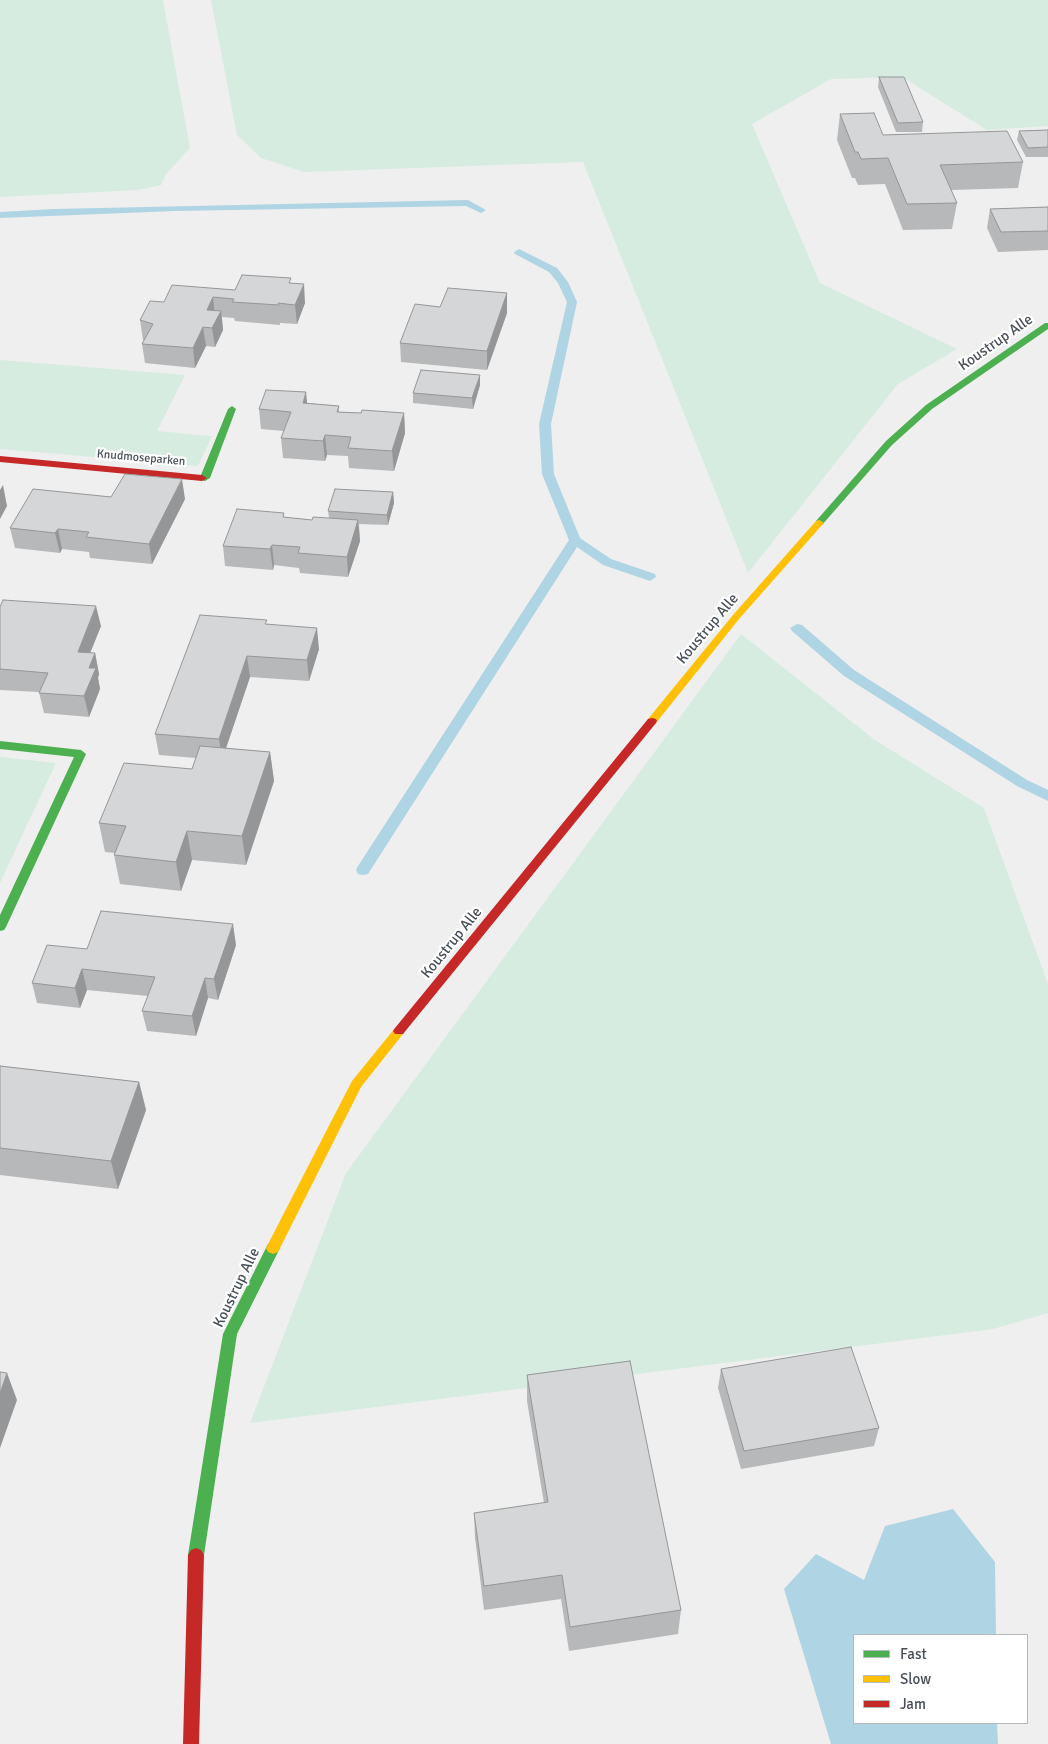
<!DOCTYPE html>
<html>
<head>
<meta charset="utf-8">
<style>
  body { margin:0 }
  #map { position:relative; width:1048px; height:1744px; overflow:hidden; background:#efefef; font-family:Signika,sans-serif }
  canvas { display:block }
  .legend { position:absolute; left:853px; top:1634px; width:175px; height:90px; box-sizing:border-box; background:#fff; border:1px solid #b6b9bd; margin:0; padding:6px 9px; list-style:none; font-size:15px; color:#495059 }
  .legend li { display:flex; align-items:center; gap:10px; height:25px }
  .legend b { width:25px; border:1px solid #b6b9bd }
</style>
</head>
<body>
<div id="map">
<canvas width="1048" height="1744"></canvas>
<ul class="legend">
<li><b style="height:6px;background:#4caf50"></b>Fast</li>
<li><b style="height:6px;background:#ffc107"></b>Slow</li>
<li><b style="height:6px;background:#c62828"></b>Jam</li>
</ul>
</div>
<script>
const context = document.querySelector('canvas').getContext('2d');
context.lineJoin = 'round';
function fill(path, color) { context.fillStyle = color; context.fill(path, 'evenodd'); }
const shape = rows => new Path2D(rows.map(r => 'M' + r).join(''));
function strokePath(path, color, width, dash) { context.strokeStyle = color; context.lineWidth = width; context.lineCap = dash ? 'butt' : 'round'; context.setLineDash(dash || []); context.stroke(path); }
function drawText(font, color, halo, rows, align = 'center') {
  context.font = font + ' Signika,sans-serif'; context.lineWidth = 4.5; context.setLineDash([]); context.textBaseline = 'middle'; context.strokeStyle = halo; context.fillStyle = color; for (const [text, x, y, turn = 0] of rows) {
    context.save(); context.translate(x, y); context.rotate((+turn || 0) * Math.PI / 180); context.textAlign = isNaN(turn) ? turn : align; if (halo) context.strokeText(text, 0, 0); context.fillText(text, 0, 0); context.restore();
  }
}
fill(shape([
  [0,0,163,0,190,148,166,174,161,185,138,190,0,197],
  [211,0,1048,0,1048,126,987,130,902,77,831,79,752,124,820,283,957,349,898,384,748,573,583,162,304,172,261,158,237,135],
  [0,360,185,375,157,431,212,436,198,466,0,449],
  [741,634,875,740,984,808,1048,984,1048,1313,993,1329,250,1423,346,1173],
  [0,757,56,763,0,883]
]), '#d6ece1');
fill(shape([
  [953,1509,995,1562,996,1635,854,1635,854,1723,997,1723,998,1744,831,1744,784,1589,816,1554,864,1580,885,1526]
]), '#afd4e4');
fill(shape([
  [468,200,486,210,481,213,466,206,175,211,0,218,0,212,54,209,468,200],
  [519,249,557,268,568,282,577,302,551,424,554,474,580,538,611,559,655,574,656,577,650,581,603,565,577,547,368,874,363,875,358,874,356,870,358,866,569,540,542,474,539,424,567,302,558,283,549,272,515,254,514,252,519,249],
  [797,624,802,625,854,670,1027,780,1048,790,1048,801,1017,786,844,676,792,631,790,628,797,624]
]), '#afd4e4');
fill(shape([
  [1045,323,1048,323,1048,329,932,409,892,445,822,525,816,525,816,521,886,441,926,405,1045,323],
  [232,406,236,409,210,478,205,481,199,480,197,478,201,475,228,409,232,406],
  [0,741,81,750,86,754,6,927,4,930,0,931,0,915,74,757,0,749,0,741],
  [273,1242,278,1244,280,1248,237,1334,204,1555,201,1560,196,1562,191,1560,188,1555,223,1334,268,1244,273,1242]
]), '#4caf50');
fill(shape([
  [819,520,824,523,822,525,739,619,656,723,648,723,647,721,648,719,733,615,816,521,819,520],
  [399,1026,403,1028,405,1031,403,1034,361,1087,278,1252,273,1254,268,1252,266,1248,352,1081,395,1028,399,1026]
]), '#ffc107');
fill(shape([
  [0,456,202,475,207,478,202,481,0,462,0,456],
  [652,718,656,719,657,721,656,723,403,1034,395,1034,393,1031,395,1028,648,719,652,718],
  [196,1548,201,1550,204,1555,199,1744,183,1744,188,1555,191,1550,196,1548]
]), '#c62828');
fill(shape([
  [879,77,923,122,922,132,896,132,878,87],
  [840,114,883,135,1023,162,1018,188,951,190,957,203,952,229,903,230,885,184,858,185,855,178,852,178,837,140],
  [1048,130,1048,157,1026,157,1017,140,1019,131],
  [1048,207,1048,250,998,252,987,228,990,209],
  [291,283,305,303,297,324,280,323,280,325,235,321,234,318,222,317,223,330,215,347,206,346,195,368,145,363,142,344,144,340,143,340,140,320,164,302,235,290],
  [507,293,507,313,487,370,401,362,400,343,440,307],
  [480,385,473,409,413,403,413,393],
  [307,403,339,406,339,412,361,413,404,413,405,433,394,471,349,468,348,456,327,455,325,461,283,458,281,438,284,431,261,429,259,409],
  [393,492,394,503,388,525,359,524,360,541,348,577,300,573,299,568,274,565,273,570,225,566,223,546,285,518,312,520,329,518,328,511],
  [185,499,152,564,90,558,89,552,62,549,60,553,15,548,10,528],
  [0,607,101,626,90,653,95,653,99,674,98,678,100,689,89,717,44,713,39,692,0,690],
  [267,624,319,649,309,681,250,677,226,748,270,752,274,781,246,865,192,860,181,891,120,884,114,855,115,853,105,852,99,823,192,769,196,758,159,755,155,734],
  [236,945,218,1000,208,998,196,1036,147,1031,142,1011,148,996,87,990,80,1008,37,1003,32,983,87,949],
  [0,1066,139,1082,146,1110,118,1189,0,1175],
  [721,1369,879,1428,874,1446,741,1469,718,1388],
  [527,1375,681,1610,678,1634,569,1651,561,1599,484,1610,475,1538,474,1513,544,1503,527,1401]
]), '#b7b8ba');
fill(shape([
  [304,284,305,303,297,324,295,305],
  [507,293,507,313,487,370,487,351],
  [213,297,215,317,207,310],
  [221,311,223,330,215,347,212,328],
  [203,327,206,346,195,368,193,348],
  [480,375,480,385,473,409,472,398],
  [306,392,308,412,303,403],
  [404,413,405,433,394,471,392,451],
  [325,435,327,455,325,461,323,441],
  [182,479,185,499,152,564,149,544],
  [3,485,7,506,0,519,0,490],
  [393,492,394,503,388,525,387,515],
  [358,520,360,541,348,577,347,557],
  [58,529,62,549,60,553,55,533],
  [272,545,274,565,273,570,270,549],
  [96,606,101,626,82,673,78,652],
  [317,628,319,649,309,681,307,660],
  [95,653,99,674,98,678,100,689,89,717,84,696,89,668],
  [247,656,250,677,222,760,219,739],
  [270,752,274,781,246,865,242,836],
  [187,831,192,860,181,891,176,862],
  [233,924,236,945,218,1000,214,979],
  [82,969,87,990,80,1008,75,988],
  [205,978,208,998,196,1036,192,1016],
  [139,1082,146,1110,118,1189,111,1161],
  [7,1373,17,1400,0,1448,0,1393]
]), '#959697');
const building = shape([
  [879,77,904,77,923,122,898,123,879,77],
  [874,113,883,135,1007,131,1023,162,940,165,957,203,907,204,888,158,861,159,858,152,855,152,840,114,874,113],
  [1048,130,1048,147,1028,148,1019,131,1048,130],
  [1048,207,1048,231,1001,232,990,209,1048,207],
  [242,275,291,278,289,283,304,284,295,305,278,303,279,305,232,302,234,299,213,297,207,310,221,311,212,328,203,327,193,348,142,344,153,324,140,320,150,301,164,302,172,285,235,290,242,275],
  [448,288,507,293,487,351,400,343,415,304,440,307,448,288],
  [421,370,480,375,472,398,413,393,421,370],
  [266,390,306,392,303,403,339,406,337,412,361,413,362,410,404,413,392,451,348,448,351,437,325,435,323,441,281,438,291,412,259,409,266,390],
  [125,474,182,479,149,544,86,537,89,532,58,529,55,533,10,528,33,489,111,497,125,474],
  [335,489,393,492,387,515,328,511,335,489],
  [237,509,284,513,283,517,312,520,313,517,358,520,347,557,298,553,300,547,272,545,270,549,223,546,237,509],
  [3,600,96,606,78,652,95,653,89,668,96,668,84,696,39,693,48,673,0,669,0,607,3,600],
  [200,615,267,620,265,624,317,628,307,660,247,656,219,739,155,734,200,615],
  [200,746,270,752,242,836,187,831,176,862,114,855,126,826,99,823,124,763,192,769,200,746],
  [101,911,233,924,214,979,205,978,192,1016,142,1011,155,977,82,969,75,988,32,983,47,945,87,949,101,911],
  [0,1066,139,1082,111,1161,0,1148,0,1066],
  [851,1347,879,1428,744,1451,721,1369,851,1347],
  [630,1361,681,1610,570,1627,562,1575,484,1586,474,1513,548,1502,527,1375,630,1361],
  [0,1372,7,1373,0,1393,0,1372]
]);
fill(building, '#d5d6d8');
strokePath(building, '#959697', 1);
drawText('12px', '#495059', '#fff', [
  ["Knudmoseparken",141,458,5]
]);
drawText('15px', '#495059', '#fff', [
  ["Koustrup Alle",996,343,-35],
  ["Koustrup Alle",708,629,-50],
  ["Koustrup Alle",452,943,-51],
  ["Koustrup Alle",237,1288,-64]
]);
</script>
</body>
</html>
